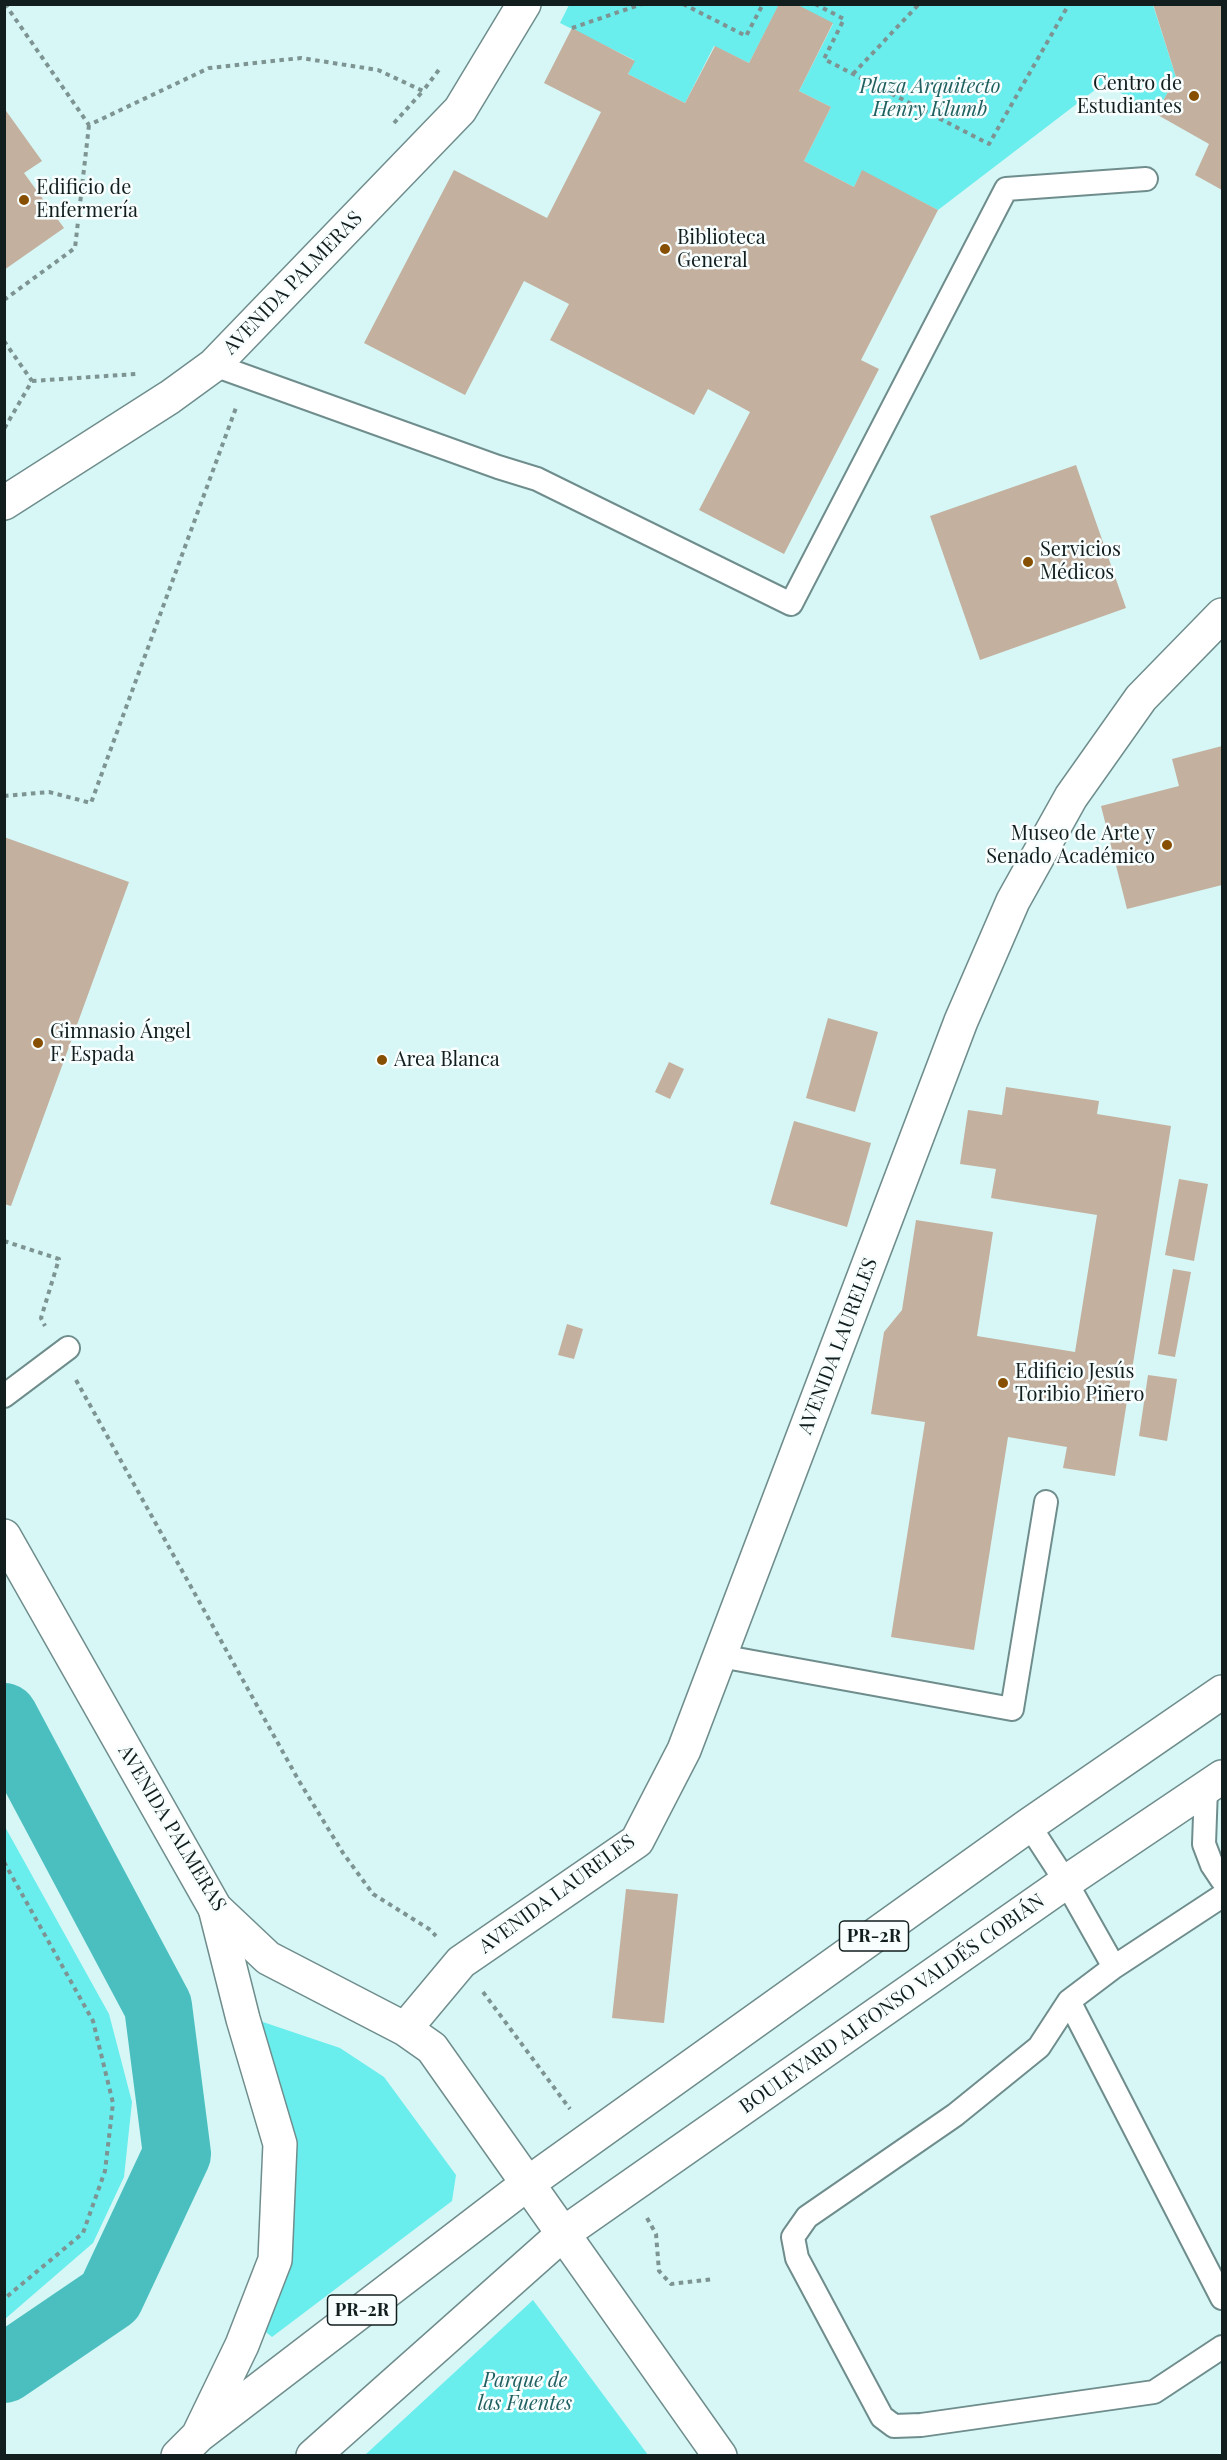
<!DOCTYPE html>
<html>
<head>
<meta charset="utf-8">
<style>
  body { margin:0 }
  #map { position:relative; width:1227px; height:2460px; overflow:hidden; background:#d6f7f6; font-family:"Playfair Display",serif }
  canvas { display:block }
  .frame { position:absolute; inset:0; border:6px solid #121e1e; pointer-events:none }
</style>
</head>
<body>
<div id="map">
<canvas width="1227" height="2460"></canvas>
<div class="frame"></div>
</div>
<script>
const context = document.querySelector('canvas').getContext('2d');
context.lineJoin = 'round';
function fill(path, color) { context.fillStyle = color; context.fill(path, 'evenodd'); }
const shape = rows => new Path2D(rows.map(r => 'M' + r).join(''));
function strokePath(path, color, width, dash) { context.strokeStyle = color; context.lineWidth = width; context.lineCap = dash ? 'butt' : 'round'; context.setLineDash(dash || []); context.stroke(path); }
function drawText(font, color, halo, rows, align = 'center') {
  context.font = font + ' "Playfair Display",serif'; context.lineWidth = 5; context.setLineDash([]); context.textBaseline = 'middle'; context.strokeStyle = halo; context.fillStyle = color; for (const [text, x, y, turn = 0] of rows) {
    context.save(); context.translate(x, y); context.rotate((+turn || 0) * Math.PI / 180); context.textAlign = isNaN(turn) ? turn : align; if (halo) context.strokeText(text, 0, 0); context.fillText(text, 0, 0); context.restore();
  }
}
fill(shape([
  [569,5,779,5,749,63,714,46,685,103,628,74,634,60,560,23],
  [796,5,1153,5,1176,77,1156,114,1104,83,938,210,862,171,854,187,804,161,831,107,799,91,833,24],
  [4,1825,109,2014,132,2102,124,2177,93,2243,5,2319],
  [260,2021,340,2048,384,2077,456,2175,452,2201,272,2337,262,2329,290,2264],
  [533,2300,648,2455,365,2455]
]), '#69eded');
strokePath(shape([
  [4,1717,158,2006,177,2154,110,2297,4,2369]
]), '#4bbfbf', 68);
fill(shape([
  [779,4,796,4,833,23,799,91,831,107,804,161,854,187,862,170,938,210,861,360,879,369,784,554,699,510,750,412,708,389,694,415,550,340,569,304,524,281,465,395,364,343,454,170,547,218,601,112,544,83,572,28,635,61,628,74,685,103,715,46,749,63],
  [1153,4,1222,4,1222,190,1195,175,1209,144,1156,114,1176,77],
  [4,108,42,161,24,173,64,228,4,270],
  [1076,465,1126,608,980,660,930,516],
  [1222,746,1222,885,1127,909,1101,806,1179,786,1172,759],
  [4,837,129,882,11,1206,4,1204],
  [828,1018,878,1032,855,1112,806,1098],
  [669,1062,684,1069,670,1099,655,1092],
  [1006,1087,1099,1101,1097,1114,1171,1126,1115,1476,1063,1468,1067,1447,1008,1437,974,1650,891,1637,925,1422,871,1414,884,1332,902,1310,916,1220,993,1232,977,1336,1075,1352,1097,1215,991,1198,996,1169,960,1164,968,1110,1002,1115],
  [794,1121,871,1143,847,1227,770,1204],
  [1179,1179,1208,1184,1194,1261,1165,1255],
  [1173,1269,1191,1272,1175,1357,1158,1354],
  [567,1324,583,1329,574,1359,558,1355],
  [1148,1375,1177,1379,1167,1441,1139,1436],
  [626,1889,678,1894,664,2023,612,2018]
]), '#c4b09e');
const lane = shape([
  [214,365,498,467,537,479,791,604,1006,189,1146,179],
  [4,1396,68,1348],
  [720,1656,1012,1709,1046,1502],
  [1206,1788,1204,1844,1212,1865,1222,1880],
  [1029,1825,1066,1882,1114,1967,1069,2001,1039,2047,955,2115,807,2217,793,2237,797,2258,882,2417,894,2426,921,2425,1154,2392,1222,2347],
  [1114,1967,1222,1896],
  [1069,2001,1222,2298]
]);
const street = shape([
  [4,503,170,397,214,365,460,110,524,4],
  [4,1536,215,1908,268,1958,405,2029,432,2048,720,2456],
  [405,2029,461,1962,637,1841,684,1750,961,1021,1013,901,1071,797,1141,698,1222,615]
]);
const primary = shape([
  [527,2184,1029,1825,1222,1692],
  [564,2233,1066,1882,1222,1777]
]);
const highway = shape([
  [198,2436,242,2345,275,2260,280,2144,243,2019,215,1908],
  [178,2456,198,2436,527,2184],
  [313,2456,564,2233]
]);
strokePath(lane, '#6f8d8c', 26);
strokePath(street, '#6f8d8c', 36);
strokePath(primary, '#6f8d8c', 36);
strokePath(highway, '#6f8d8c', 36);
strokePath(shape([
  [5,4,89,125,209,68,301,58,378,70,423,91,441,67],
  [683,4,746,36,763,4],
  [815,4,844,19,824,59,989,144,1069,4],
  [572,28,642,4],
  [853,74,919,4],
  [394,123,423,91],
  [4,300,75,248,89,125],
  [4,341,32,381,4,429],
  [32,381,136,374],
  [4,796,49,792,91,803,237,405],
  [4,1241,59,1259,41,1318,45,1326],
  [76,1380,299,1781,343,1853,373,1894,429,1929,436,1936],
  [4,1862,93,2021,113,2103,105,2171,83,2233,4,2299],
  [483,1992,570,2109],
  [647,2218,656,2234,659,2271,671,2284,714,2279]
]), '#7d9493', 4, [4.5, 4.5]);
strokePath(lane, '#fff', 22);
strokePath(street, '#fff', 33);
strokePath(primary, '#fff', 33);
strokePath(highway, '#fff', 33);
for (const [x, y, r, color] of [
  [1194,96,6,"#874f02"],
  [24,200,6,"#874f02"],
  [665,249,6,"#874f02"],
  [1028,562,6,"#874f02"],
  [1167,845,6,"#874f02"],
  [38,1043,6,"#874f02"],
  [382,1060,6,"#874f02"],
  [1003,1383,6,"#874f02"]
]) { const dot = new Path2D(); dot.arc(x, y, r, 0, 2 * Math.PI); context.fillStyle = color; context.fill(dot); strokePath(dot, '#f8fefe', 2); }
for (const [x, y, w] of [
  [874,1936,69],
  [362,2310,69]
]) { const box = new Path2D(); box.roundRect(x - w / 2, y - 15, w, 30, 4.5); context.fillStyle = '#f8fefe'; context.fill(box); strokePath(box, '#121e1e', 1.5); }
drawText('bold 18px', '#121e1e', null, [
  ["PR-2R",874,1936],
  ["PR-2R",362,2310]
]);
drawText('20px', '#121e1e', '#f8fefe', [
  ["Centro de",1182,84,"right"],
  ["Estudiantes",1182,107,"right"],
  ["Edificio de",36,188],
  ["Enfermería",36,211],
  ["Biblioteca",677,238],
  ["General",677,261],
  ["Servicios",1040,550],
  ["Médicos",1040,573],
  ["Museo de Arte y",1155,834,"right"],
  ["Senado Académico",1155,857,"right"],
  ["Gimnasio Ángel",50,1032],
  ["F. Espada",50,1055],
  ["Area Blanca",394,1060],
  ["Edificio Jesús",1015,1372],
  ["Toribio Piñero",1015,1395]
], 'left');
drawText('italic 20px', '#216061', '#f8fefe', [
  ["Plaza Arquitecto",930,87],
  ["Henry Klumb",930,110],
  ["Parque de",525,2381],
  ["las Fuentes",525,2404]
]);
drawText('20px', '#121e1e', '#f8fefe', [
  ["AVENIDA PALMERAS",293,283,-46],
  ["AVENIDA LAURELES",838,1346,-69],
  ["AVENIDA PALMERAS",172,1828,59],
  ["AVENIDA LAURELES",557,1894,-36],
  ["BOULEVARD ALFONSO VALDÉS COBIÁN",892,2004,-35]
]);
</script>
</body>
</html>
